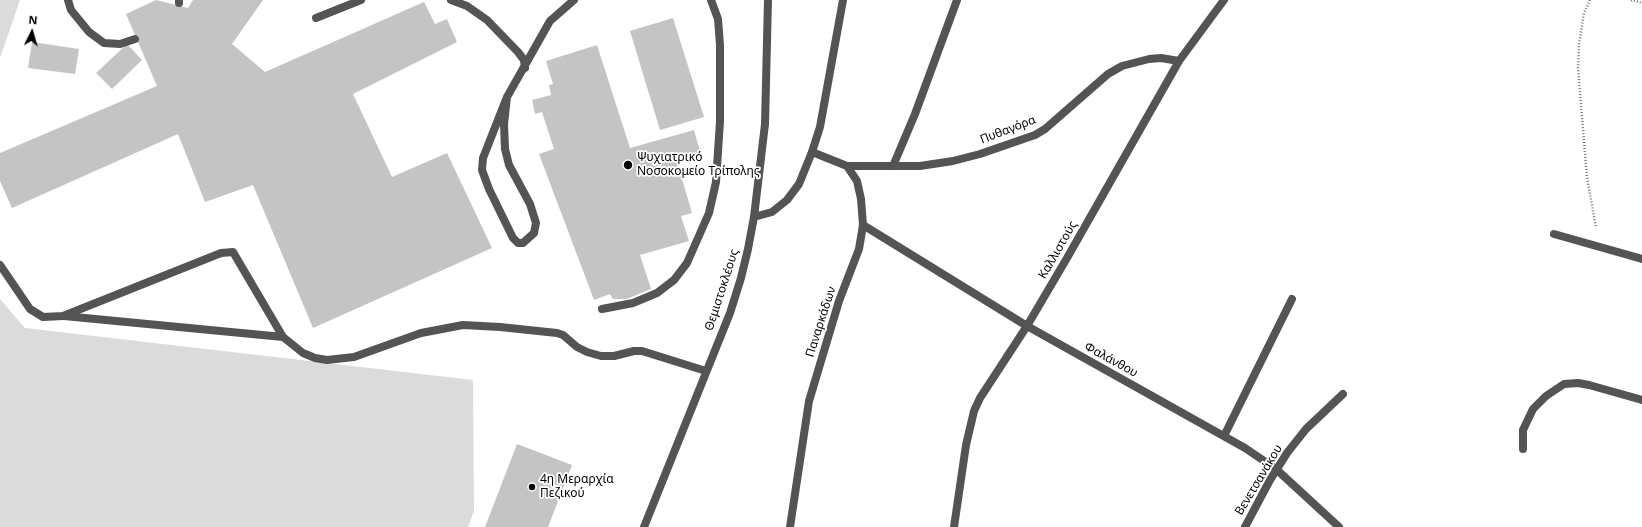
<!DOCTYPE html>
<html>
<head>
<meta charset="utf-8">
<style>
  body { margin:0 }
  #map { position:relative; width:1642px; height:527px; overflow:hidden; background:#fff; font-family:"Noto Sans",sans-serif }
  canvas { display:block }
  .north { position:absolute; left:12px; top:12px; width:40px; height:40px; -webkit-text-stroke:3px #fff; paint-order:stroke; rotate:5deg; font-size:11px; font-weight:700; line-height:16px; text-align:center; color:#000 }
  .north::after { content:''; display:block; margin:auto; width:14px; height:18px; background:#000; clip-path:polygon(50% 0,100% 100%,50% 72%,0 100%) }
</style>
</head>
<body>
<div id="map">
<canvas width="1642" height="527"></canvas>
<div class="north">N</div>
</div>
<script>
const context = document.querySelector('canvas').getContext('2d');
context.lineJoin = 'round';
function fill(path, color) { context.fillStyle = color; context.fill(path, 'evenodd'); }
const shape = rows => new Path2D(rows.map(r => 'M' + r).join(''));
function strokePath(path, color, width, dash) { context.strokeStyle = color; context.lineWidth = width; context.lineCap = dash ? 'butt' : 'round'; context.setLineDash(dash || []); context.stroke(path); }
function drawText(font, color, halo, rows, align = 'center') {
  context.font = font + ' "Noto Sans",sans-serif'; context.lineWidth = 3.5; context.setLineDash([]); context.textBaseline = 'middle'; context.strokeStyle = halo; context.fillStyle = color; for (const [text, x, y, turn = 0] of rows) {
    context.save(); context.translate(x, y); context.rotate((+turn || 0) * Math.PI / 180); context.textAlign = isNaN(turn) ? turn : align; if (halo) context.strokeText(text, 0, 0); context.fillText(text, 0, 0); context.restore();
  }
}
fill(shape([
  [0,0,20,0,0,58],
  [0,299,25,328,473,380,474,511,468,527,0,527]
]), '#dbdbdb');
fill(shape([
  [156,0,188,8,193,0,263,0,232,44,265,72,424,2,435,24,447,19,457,42,353,94,392,177,447,153,492,248,313,328,253,185,205,202,178,134,12,208,0,181,0,153,157,86,126,14],
  [673,18,704,117,660,130,630,31],
  [32,42,79,49,75,74,28,68],
  [127,44,142,60,112,89,96,73],
  [597,45,630,148,694,130,701,155,677,162,692,213,681,216,689,241,640,255,651,289,627,299,613,299,610,294,594,300,539,154,554,149,542,112,535,114,532,100,551,95,549,85,553,84,546,61],
  [517,444,572,465,548,527,485,527]
]), '#c4c4c4');
strokePath(shape([
  [1590,0,1584,13,1579,44,1578,68,1587,177,1596,228],
  [1631,0,1642,3]
]), '#767676', 2.5, [1, 2]);
strokePath(shape([
  [68,0,71,10,89,32,104,43,120,44,135,39],
  [451,0,467,6,487,20,518,52,524,60,525,68],
  [179,3,179,0],
  [316,18,361,0],
  [507,97,504,124,505,149,509,165,530,204,536,223,534,233,523,243,518,243,513,238,489,189,482,170,483,158,507,97,550,21,574,0],
  [0,265,30,309,43,317,63,316,221,253,233,252,283,337,303,353,315,358,327,360,354,357,421,333,463,325,500,327,557,333,563,335,577,347,587,352,601,356,614,356,634,351,642,351,706,371],
  [602,309,633,303,657,293,674,280,687,263,709,213,716,182,720,121,720,45,718,19,711,0],
  [64,316,283,337]
]), '#545454', 8);
strokePath(shape([
  [847,166,920,166,953,161,980,154,1035,135,1045,129,1108,74,1122,66,1149,59,1161,58,1179,61],
  [893,166,915,114,957,0],
  [754,217,765,124,768,0],
  [863,225,1027,326,1245,448,1276,469,1339,527],
  [1554,234,1642,259],
  [1224,436,1292,299],
  [1523,449,1523,430,1533,409,1546,396,1564,384,1578,383,1589,385,1642,400],
  [790,527,809,401,839,301,859,249,863,225,861,199,857,181,847,166,812,152],
  [954,527,966,445,974,411,980,398,1027,326,1067,258,1179,61,1224,0],
  [1245,527,1270,480,1287,453,1306,429,1343,394]
]), '#545454', 8);
strokePath(shape([
  [644,527,730,313,741,278,748,249,754,217,772,212,787,200,799,184,812,152,820,127,843,0]
]), '#545454', 8);
for (const [x, y, r, color] of [
  [628,165,5,"#000"],
  [532,487,4,"#000"]
]) { const dot = new Path2D(); dot.arc(x, y, r, 0, 2 * Math.PI); context.fillStyle = color; context.fill(dot); strokePath(dot, '#fff', 1.5); }
drawText('12px', '#000', '#fff', [
  ["Πυθαγόρα",1008,130,-21],
  ["Καλλιστούς",1058,250,-60],
  ["Θεμιστοκλέους",722,290,-72],
  ["Παναρκάδων",821,322,-72],
  ["Φαλάνθου",1111,360,29],
  ["Βενετσανάκου",1259,480,-59]
]);
drawText('12px', '#000', '#fff', [
  ["Ψυχιατρικό",637,158],
  ["Νοσοκομείο Τρίπολης",637,172],
  ["4η Μεραρχία",540,480],
  ["Πεζικού",540,494]
], 'left');
</script>
</body>
</html>
